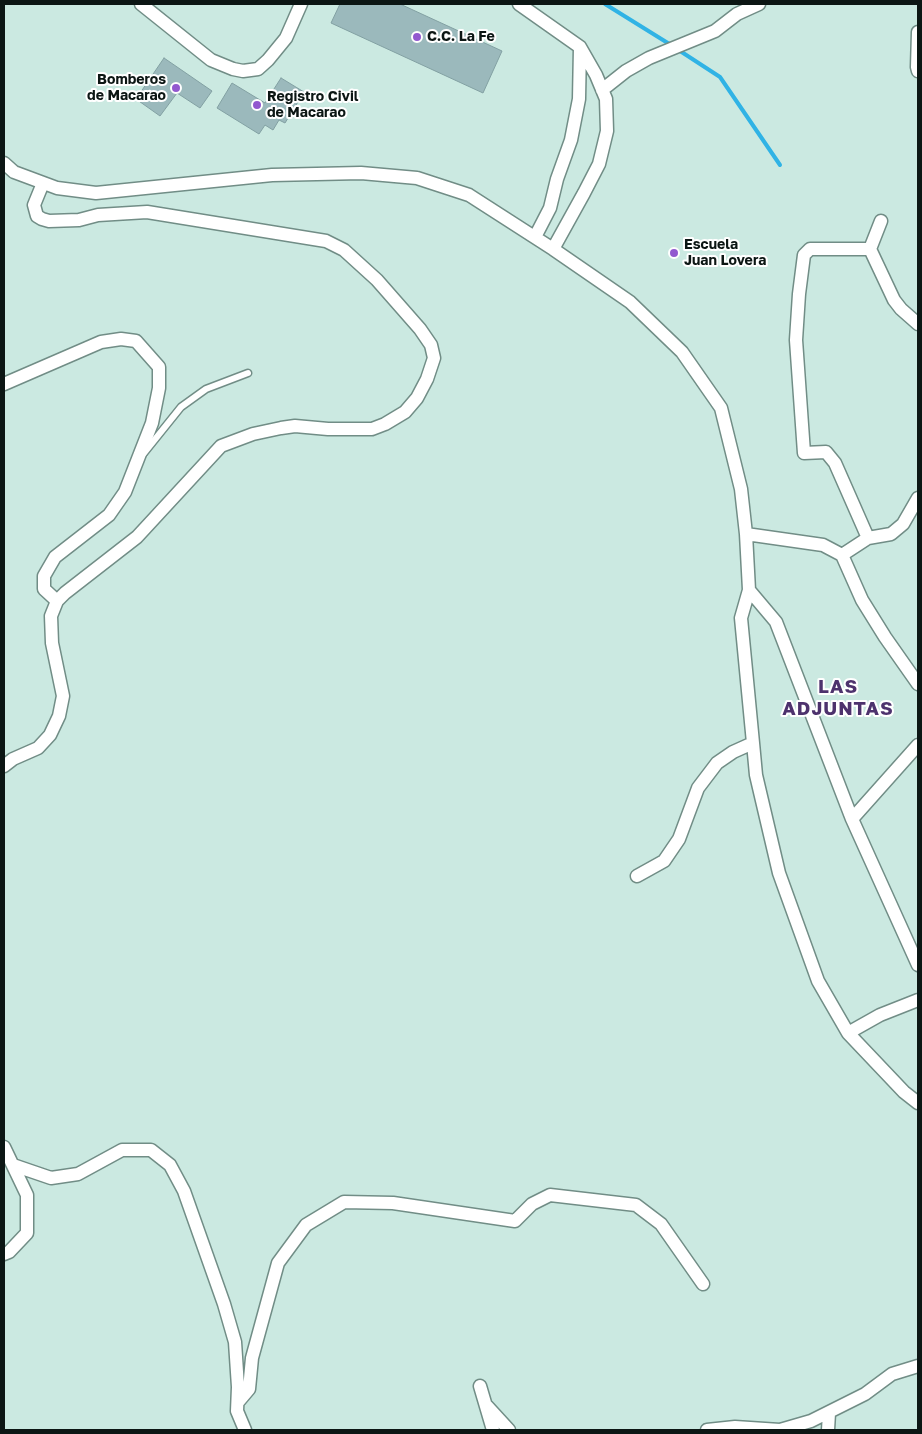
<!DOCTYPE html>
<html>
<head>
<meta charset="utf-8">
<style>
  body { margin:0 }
  #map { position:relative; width:922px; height:1434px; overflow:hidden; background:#cbe9e1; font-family:"Golos Text",sans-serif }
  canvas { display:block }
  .frame { position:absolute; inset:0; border:5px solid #0c1614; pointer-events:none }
</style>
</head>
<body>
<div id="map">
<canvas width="922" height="1434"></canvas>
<div class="frame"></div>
</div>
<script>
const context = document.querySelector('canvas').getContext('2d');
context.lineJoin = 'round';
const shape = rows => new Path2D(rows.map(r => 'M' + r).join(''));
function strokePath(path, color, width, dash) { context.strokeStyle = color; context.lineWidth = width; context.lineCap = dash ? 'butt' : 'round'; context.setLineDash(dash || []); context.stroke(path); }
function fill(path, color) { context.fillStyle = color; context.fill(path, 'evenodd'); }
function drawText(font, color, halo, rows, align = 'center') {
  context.font = font + ' "Golos Text",sans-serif'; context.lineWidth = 4; context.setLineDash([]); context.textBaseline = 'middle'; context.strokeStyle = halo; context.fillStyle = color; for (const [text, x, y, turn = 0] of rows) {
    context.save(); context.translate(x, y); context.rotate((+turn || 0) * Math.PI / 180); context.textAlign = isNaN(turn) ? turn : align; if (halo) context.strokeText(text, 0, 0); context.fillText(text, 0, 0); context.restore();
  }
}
strokePath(shape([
  [605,4,671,45],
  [677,49,720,77,780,165]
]), '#30b3e5', 4);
const building = shape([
  [340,4,400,4,502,51,483,93,331,23,340,4],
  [164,58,212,91,200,108,177,93,160,116,136,99,164,58],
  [281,78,304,92,285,123,279,120,273,130,265,125,259,134,217,108,232,83,265,103,281,78]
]);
fill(building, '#9bb9bc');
strokePath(building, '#82a0a2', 1);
const lane = shape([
  [144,453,181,407,206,389,248,373]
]);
const street = shape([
  [141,4,211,60,233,69,243,71,258,69,268,60,286,38,301,4],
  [519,4,580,47,596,75,606,99,607,131,599,164,584,193,553,249],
  [918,32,917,67,918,71],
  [602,90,626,71,649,58,715,31,737,14,759,4],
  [4,163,14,172,57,188,96,193,272,175,361,173,417,178,469,195,553,249,630,302,682,352,721,408,741,489,746,534,749,590,741,618,753,743,756,775,779,873,818,981,848,1033,904,1092,918,1103],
  [535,237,550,208,557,179,571,140,579,99,580,47],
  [870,249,894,300,901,309,918,324],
  [4,384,101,342,121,339,136,341,159,367,159,388,152,423,125,492,109,515,55,557,44,576,44,589,57,601],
  [746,534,823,545,842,555,862,600,885,637,918,684],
  [868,538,835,463,826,452,804,453,796,340,799,294,804,255,810,249,870,249,881,221],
  [842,555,868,538,891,534,903,524,918,498],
  [749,590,776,622,852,819,918,965],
  [4,766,13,759,38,748,50,735,59,716,63,696,52,643,51,616,57,601,65,593,137,537,221,446,253,434,281,428,295,426,328,429,372,429,385,424,405,412,417,398,427,379,434,358,431,345,420,329,377,280,344,250,326,241,147,212,98,215,79,220,49,221,42,219,37,216,34,205,43,183],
  [852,819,918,745],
  [637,876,664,861,679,839,698,788,717,763,733,752,753,743],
  [848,1033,880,1015,918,1000],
  [4,1147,27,1195,27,1233,9,1252,4,1254],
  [13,1165,51,1178,78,1174,122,1150,151,1150,170,1165,184,1191,224,1304,235,1342,238,1387,237,1411,245,1430],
  [480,1386,493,1430],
  [238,1402,249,1389,252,1358,278,1263,306,1225,344,1202,393,1203,515,1221,532,1204,550,1195,636,1205,661,1224,703,1284],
  [487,1406,509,1430],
  [707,1430,735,1427,780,1430,811,1421,865,1394,892,1374,918,1366],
  [828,1430,829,1413]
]);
strokePath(lane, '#718d86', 9);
strokePath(street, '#718d86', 15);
strokePath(lane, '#fff', 6);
strokePath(street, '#fff', 12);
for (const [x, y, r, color] of [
  [417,37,5,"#9258cf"],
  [176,88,5,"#9258cf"],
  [257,105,5,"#9258cf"],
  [674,253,5,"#9258cf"]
]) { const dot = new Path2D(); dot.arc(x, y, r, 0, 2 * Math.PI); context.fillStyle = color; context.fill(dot); strokePath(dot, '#fff', 2); }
drawText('bold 14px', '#0c1614', '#fff', [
  ["C.C. La Fe",427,37],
  ["Bomberos",166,80,"right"],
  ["de Macarao",166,96,"right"],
  ["Registro Civil",267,97],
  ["de Macarao",267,113],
  ["Escuela",684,245],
  ["Juan Lovera",684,261]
], 'left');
context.letterSpacing = '1px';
drawText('bold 19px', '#4d326d', '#fff', [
  ["LAS",838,687],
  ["ADJUNTAS",838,709]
]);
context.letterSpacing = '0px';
</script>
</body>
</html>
